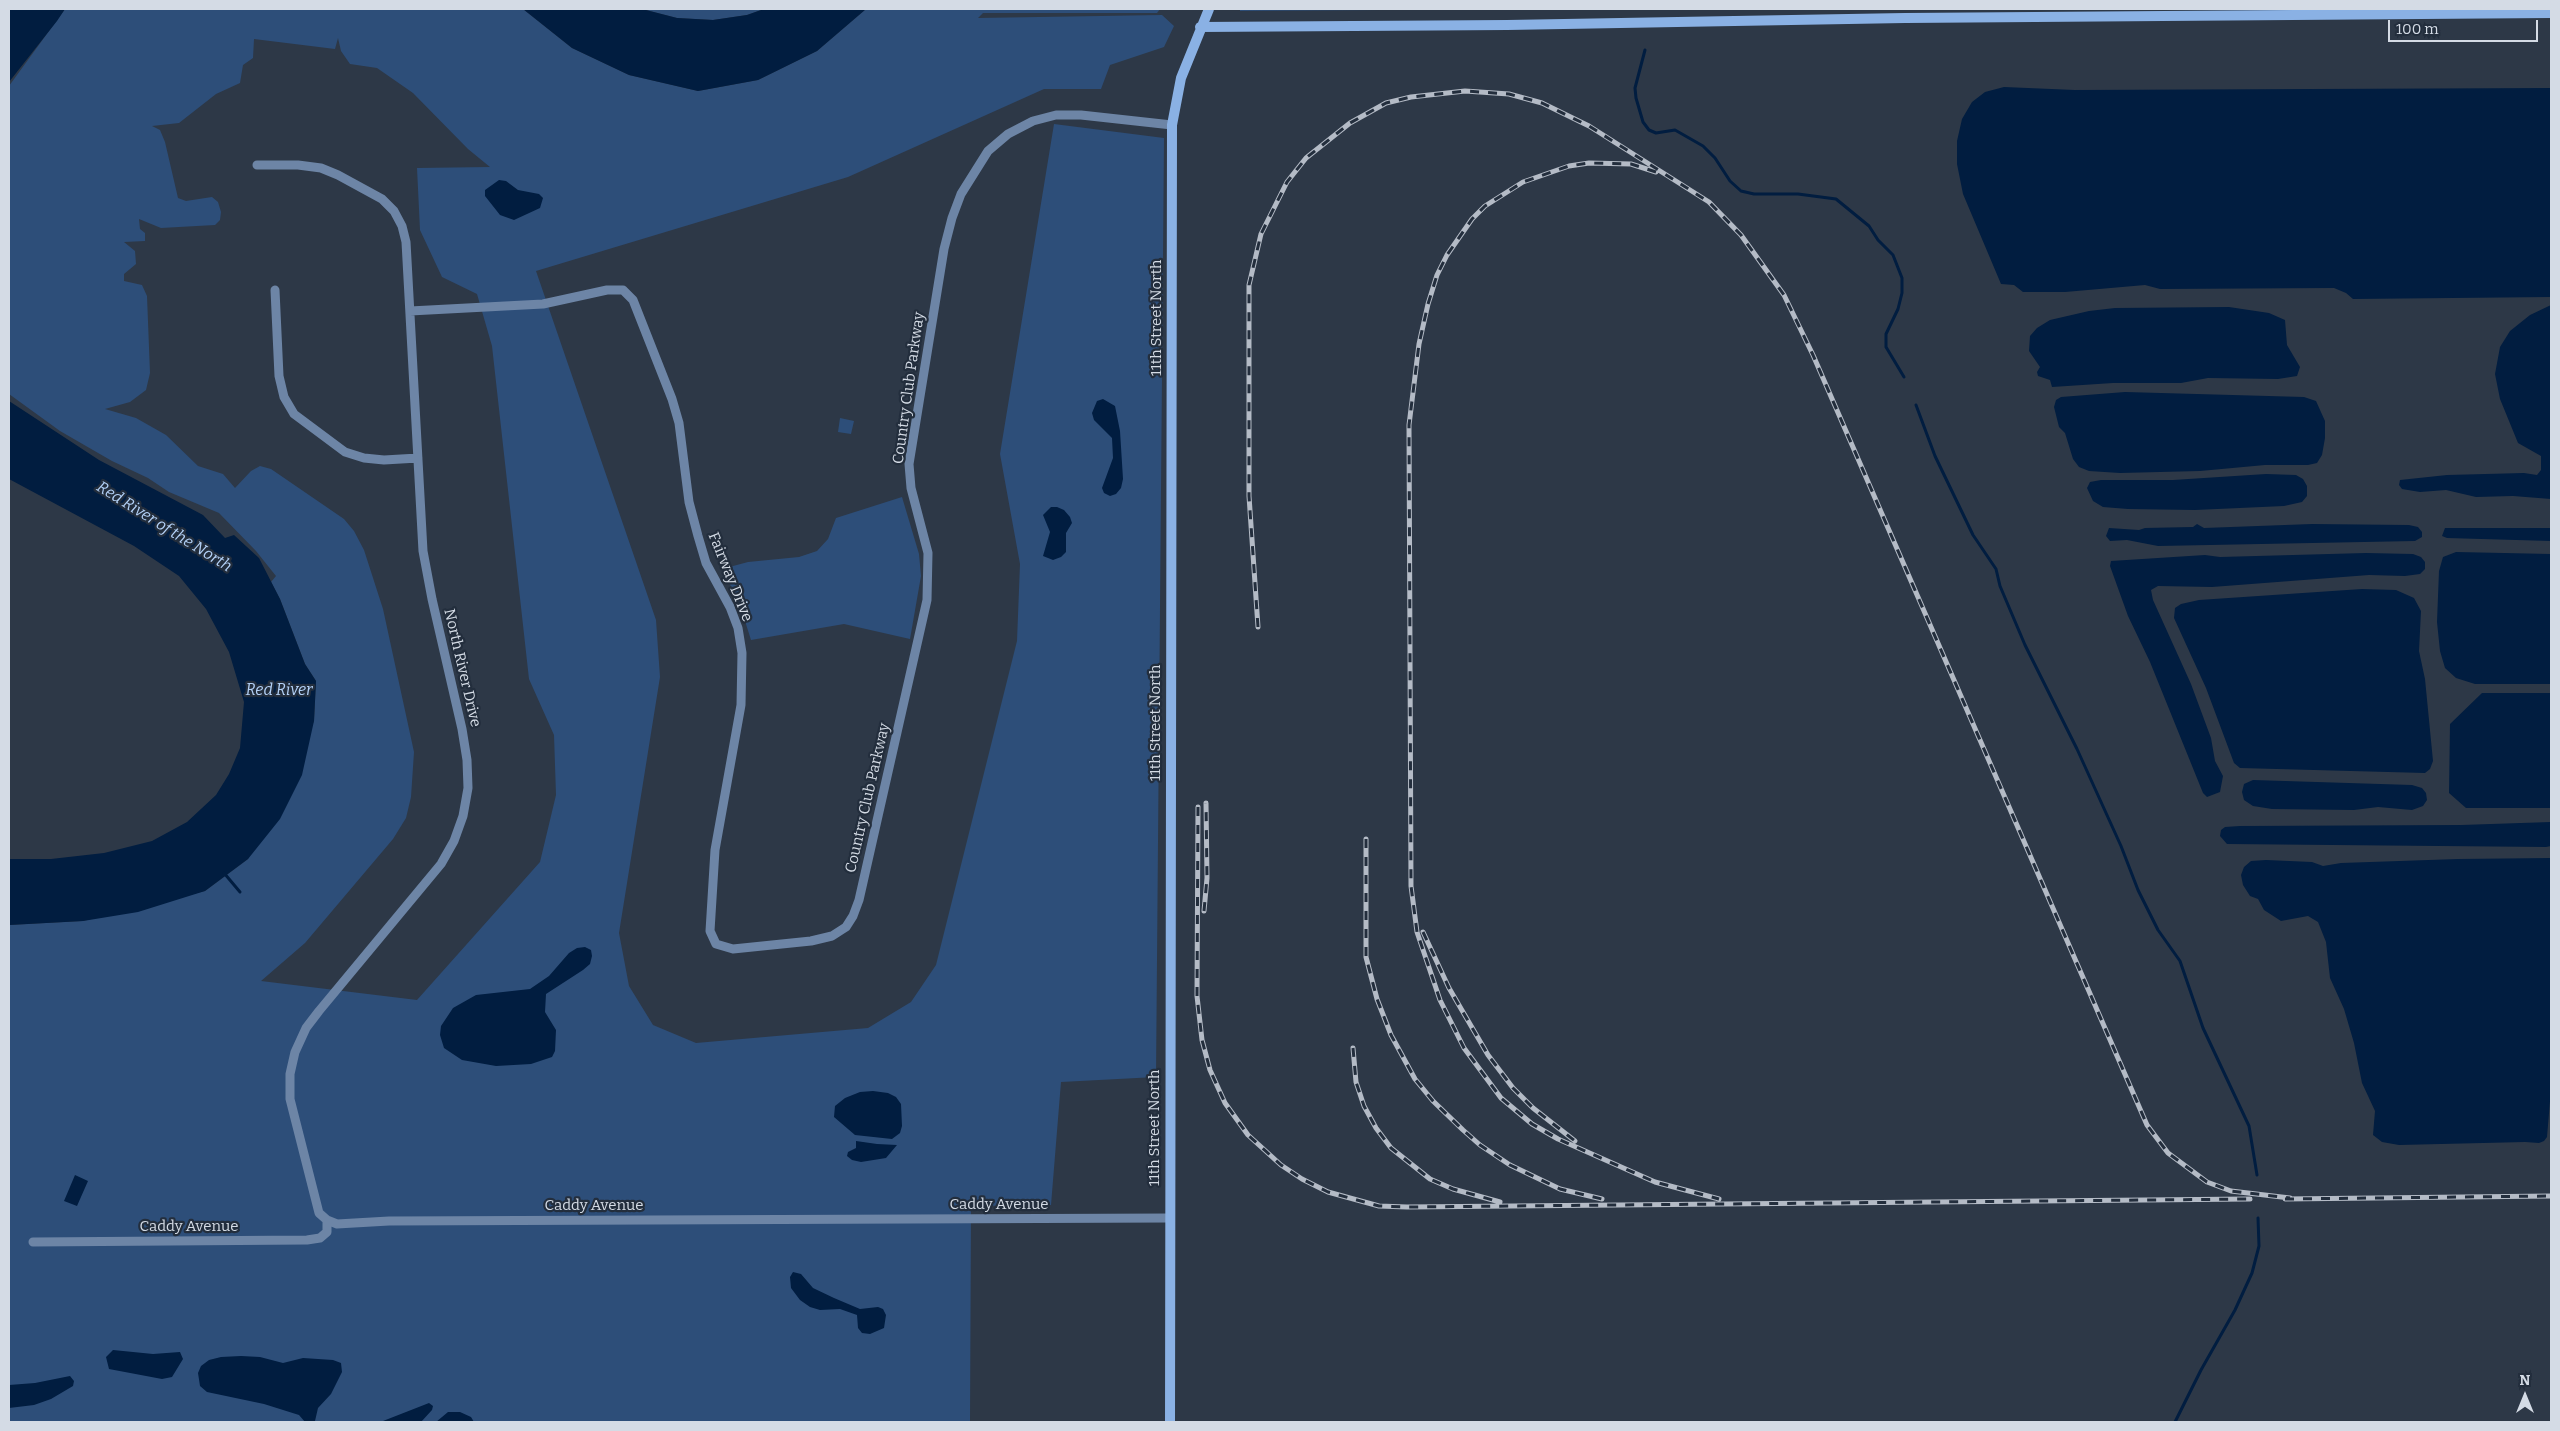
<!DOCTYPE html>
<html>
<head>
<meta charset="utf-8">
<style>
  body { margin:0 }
  #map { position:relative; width:2560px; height:1431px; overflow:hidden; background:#2d3847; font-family:Bitter,serif }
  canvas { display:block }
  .frame { position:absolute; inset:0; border:10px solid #d4dbe5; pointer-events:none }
  .north { position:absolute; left:2500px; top:1371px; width:50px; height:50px; -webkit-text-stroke:4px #232e3d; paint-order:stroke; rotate:0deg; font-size:14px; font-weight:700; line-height:20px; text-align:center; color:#d4dbe5 }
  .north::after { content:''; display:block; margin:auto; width:18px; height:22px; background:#d4dbe5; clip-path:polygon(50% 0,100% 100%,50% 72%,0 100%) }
  .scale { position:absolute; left:2388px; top:20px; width:150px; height:22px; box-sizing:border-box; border:2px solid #d4dbe5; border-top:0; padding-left:6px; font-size:15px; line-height:18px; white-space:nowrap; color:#d4dbe5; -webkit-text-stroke:4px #232e3d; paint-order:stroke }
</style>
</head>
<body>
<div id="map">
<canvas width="2560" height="1431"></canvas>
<div class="frame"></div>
<div class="north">N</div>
<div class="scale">100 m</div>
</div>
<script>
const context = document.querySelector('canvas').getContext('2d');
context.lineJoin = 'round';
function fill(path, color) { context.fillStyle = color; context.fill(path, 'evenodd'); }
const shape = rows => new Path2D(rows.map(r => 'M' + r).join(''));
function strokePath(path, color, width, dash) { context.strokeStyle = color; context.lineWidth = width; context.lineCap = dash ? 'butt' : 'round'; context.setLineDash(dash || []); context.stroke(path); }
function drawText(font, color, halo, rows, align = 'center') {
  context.font = font + ' Bitter,serif'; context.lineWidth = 4.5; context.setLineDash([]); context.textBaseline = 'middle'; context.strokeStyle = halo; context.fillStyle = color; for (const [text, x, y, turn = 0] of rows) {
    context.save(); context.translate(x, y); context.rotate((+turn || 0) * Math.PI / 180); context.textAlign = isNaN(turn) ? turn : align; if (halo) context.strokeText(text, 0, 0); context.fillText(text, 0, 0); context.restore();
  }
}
fill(shape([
  [65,9,523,9,572,48,629,75,698,91,758,80,817,51,866,9,1160,9,1157,13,983,13,978,18,1162,15,1174,26,1164,47,1110,65,1101,89,1044,89,848,177,536,271,656,620,660,677,619,933,629,986,653,1025,696,1043,868,1028,911,1002,936,965,1017,641,1020,564,1000,454,1054,124,1164,138,1156,1077,1061,1082,1051,1205,971,1206,970,1422,9,1422,9,925,83,921,205,891,248,859,314,721,316,681,305,664,280,599,271,582,276,576,256,551,219,513,169,492,148,478,112,461,60,431,9,394,9,86],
  [338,38,341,51,350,64,377,68,413,93,468,149,490,167,417,168,420,230,442,277,477,294,492,346,529,679,554,735,556,795,540,862,417,1000,261,981,305,943,393,839,406,818,411,797,414,752,383,609,364,550,354,531,344,519,271,469,260,466,251,471,235,488,223,474,198,466,166,435,136,418,105,409,130,402,146,390,150,373,147,296,142,285,124,281,124,274,136,264,135,251,124,242,145,241,145,233,140,229,139,219,161,228,215,225,220,220,221,212,218,202,212,197,186,201,178,198,165,142,160,130,152,126,179,123,216,94,240,83,243,65,253,58,254,39,335,49],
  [642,9,764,9,747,15,713,20,677,18],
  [1240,9,1519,9,1240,11],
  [840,418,854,421,851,434,838,432],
  [902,497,919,554,921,576,910,639,844,624,751,640,739,602,722,569,748,562,799,557,817,551,828,539,836,518]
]), '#2d4e79');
fill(shape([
  [9,9,65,9,57,21,9,82],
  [523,9,642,9,677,18,713,20,747,15,764,9,866,9,817,51,758,80,698,91,629,75,572,48],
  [2004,87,2075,90,2551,88,2551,297,2353,299,2346,293,2334,288,2160,289,2145,285,2065,292,2023,292,2014,285,2001,284,1963,194,1957,164,1957,141,1962,119,1972,102,1985,92],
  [499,180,506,181,518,190,539,194,543,198,540,208,514,220,500,215,485,196,485,190],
  [2551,305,2551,499,2513,496,2476,497,2446,490,2420,492,2402,489,2399,485,2400,480,2447,475,2524,473,2537,475,2541,470,2541,456,2518,443,2500,399,2495,374,2500,347,2510,331,2530,315],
  [2229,307,2269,313,2285,320,2287,345,2300,367,2297,376,2278,379,2208,378,2181,383,2113,383,2052,387,2050,380,2038,376,2037,372,2040,367,2029,351,2030,336,2037,328,2050,320,2089,311,2115,308],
  [2125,392,2304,397,2316,401,2325,421,2325,438,2322,455,2317,463,2308,465,2265,465,2200,471,2120,473,2089,471,2079,467,2073,459,2065,433,2059,427,2054,407,2056,400,2061,397],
  [1103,399,1115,406,1120,431,1123,479,1121,488,1116,494,1110,496,1104,493,1102,488,1113,458,1112,438,1094,420,1092,413,1097,401],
  [9,401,99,460,203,515,225,538,234,535,259,558,280,599,305,664,316,681,314,721,302,775,280,819,248,859,205,891,138,912,83,921,9,925,9,859,51,859,104,853,152,841,187,822,216,795,229,774,240,748,244,702,229,652,206,609,179,576,134,546,9,479],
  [2266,474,2296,475,2303,479,2307,486,2307,496,2302,502,2284,506,2195,510,2128,509,2103,507,2093,501,2087,488,2090,482,2101,480,2173,480],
  [1051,507,1057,507,1064,510,1070,517,1072,523,1066,533,1066,552,1061,557,1053,560,1043,556,1050,532,1043,515],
  [2197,524,2204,528,2312,524,2409,525,2418,527,2422,532,2422,537,2415,541,2158,546,2127,540,2110,541,2106,536,2109,528,2139,530,2145,528,2193,527],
  [2445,528,2551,528,2551,541,2447,538,2442,536],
  [2456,552,2551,554,2551,684,2475,684,2456,678,2445,668,2440,651,2437,622,2439,571,2443,557],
  [2366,553,2413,554,2421,557,2425,562,2425,569,2420,574,2405,576,2369,575,2212,587,2158,586,2151,590,2153,600,2191,684,2211,738,2215,761,2223,776,2220,792,2207,797,2203,793,2150,662,2128,616,2110,566,2111,561,2205,555,2220,557],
  [2362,589,2396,590,2414,598,2421,611,2419,651,2425,679,2433,761,2430,769,2425,773,2240,768,2234,763,2206,688,2174,618,2175,608,2181,604,2199,600],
  [2482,693,2551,693,2551,808,2466,808,2449,793,2450,724],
  [2253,780,2412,785,2422,788,2426,793,2427,800,2423,806,2412,810,2378,807,2354,810,2272,809,2253,806,2244,800,2242,792,2244,784],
  [2551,822,2551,846,2546,847,2227,844,2220,836,2221,830,2225,827,2240,826,2461,825],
  [2551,858,2551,1089,2547,1137,2544,1141,2539,1143,2525,1142,2399,1145,2382,1142,2373,1135,2375,1111,2362,1083,2354,1043,2344,1009,2330,978,2326,942,2318,922,2308,916,2281,921,2264,910,2258,899,2250,896,2243,885,2241,875,2244,867,2251,861,2266,860,2312,862,2323,866,2341,863,2458,859],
  [585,947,591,950,592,956,590,964,583,970,546,994,545,1012,556,1030,555,1051,552,1057,531,1064,496,1066,462,1060,444,1048,440,1035,441,1026,453,1008,476,995,530,989,549,976,569,953,577,948],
  [873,1091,888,1093,896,1097,901,1104,902,1126,900,1133,892,1139,855,1135,834,1117,835,1106,845,1098,860,1092],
  [856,1141,877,1144,897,1145,886,1158,861,1162,852,1160,847,1156,848,1152,856,1148],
  [75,1175,88,1181,77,1206,64,1201],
  [793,1272,801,1274,813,1288,834,1298,860,1309,878,1307,883,1309,886,1315,884,1328,870,1334,862,1333,858,1328,857,1315,840,1309,820,1310,810,1307,800,1300,791,1288,790,1277],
  [113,1350,153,1354,180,1352,183,1359,172,1377,162,1379,109,1369,106,1357],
  [241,1356,260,1357,283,1363,303,1358,333,1360,341,1363,342,1372,331,1394,318,1408,315,1421,319,1422,305,1422,299,1415,264,1404,207,1392,200,1386,198,1373,201,1366,209,1360,221,1357],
  [70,1376,74,1381,73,1386,51,1399,34,1405,9,1408,9,1385,35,1383],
  [429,1403,433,1406,432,1410,421,1422,368,1422,383,1421],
  [448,1412,460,1412,471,1417,474,1422,436,1422]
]), '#011d40');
strokePath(shape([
  [1645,50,1635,88,1636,98,1643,122,1649,130,1656,133,1675,130,1703,146,1715,158,1730,181,1741,191,1754,194,1798,194,1836,199,1869,226,1878,240,1893,255,1902,278,1902,293,1898,309,1886,334,1886,347,1904,377],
  [1916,405,1935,456,1973,535,1996,569,2000,586,2025,645,2077,749,2121,846,2138,890,2158,930,2180,961,2203,1028,2249,1126,2257,1175],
  [224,873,240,892],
  [2175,1422,2201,1370,2235,1310,2252,1273,2259,1246,2258,1218]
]), '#011d40', 3);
strokePath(shape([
  [257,165,298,165,321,168,338,175,382,199,394,211,402,226,406,242,423,551,432,599,462,729,467,760,468,788,463,816,454,841,441,864,319,1011,306,1028,295,1052,290,1074,290,1099,319,1213,327,1220,337,1224,389,1221,1170,1218],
  [275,290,279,376,284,397,294,414,345,452,364,458,384,460,418,458],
  [410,311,543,304,607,290,623,290,633,300,672,399,679,423,689,502,698,536,706,563,730,607,738,628,742,653,741,705,715,850,710,931,716,944,733,949,811,941,832,936,846,927,853,916,859,900,927,600,928,553,911,488,909,464,944,249,952,218,961,194,988,151,1008,134,1033,121,1056,115,1081,115,1172,125],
  [33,1242,307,1240,320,1238,327,1232,327,1220]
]), '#6d85a6', 9);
strokePath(shape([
  [1200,27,1507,25,1905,18,2551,13],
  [1170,1422,1172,125,1181,78,1209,9]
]), '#8ab1e4', 10);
const rail = shape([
  [1656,172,1631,164,1589,163,1569,166,1523,182,1485,206,1472,219,1447,255,1437,275,1428,304,1419,344,1409,425,1411,886,1417,932,1440,1000,1464,1048,1501,1098,1532,1124,1558,1139,1655,1182,1719,1199],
  [1258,627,1249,496,1249,285,1261,234,1287,182,1306,158,1350,123,1386,103,1411,97,1465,91,1509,94,1542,103,1589,126,1709,202,1741,235,1784,295,1813,355,2147,1125,2168,1153,2207,1182,2231,1191,2290,1198],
  [1198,807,1197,996,1202,1040,1210,1070,1225,1103,1248,1135,1281,1165,1302,1179,1328,1192,1379,1206,1407,1207,2250,1199],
  [1366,839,1366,957,1377,999,1391,1035,1415,1079,1433,1101,1463,1130,1480,1145,1510,1165,1560,1189,1602,1199],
  [1204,911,1207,878,1206,803],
  [1423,932,1449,988,1488,1055,1513,1088,1533,1108,1575,1141],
  [1353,1048,1356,1082,1364,1106,1376,1128,1391,1148,1430,1179,1453,1189,1500,1202],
  [2285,1199,2551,1196]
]);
strokePath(rail, '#b4bbc6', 5);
strokePath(rail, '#232e3d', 3, [9]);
drawText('15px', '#d4dbe5', '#232e3d', [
  ["11th Street North",1157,318,-90],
  ["Country Club Parkway",909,388,-82],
  ["Fairway Drive",730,577,68],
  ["North River Drive",462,668,77],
  ["11th Street North",1156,723,-90],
  ["Country Club Parkway",868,798,-77],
  ["11th Street North",1155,1128,-90],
  ["Caddy Avenue",999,1205],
  ["Caddy Avenue",594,1206],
  ["Caddy Avenue",189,1227]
]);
drawText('italic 16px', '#b3d1f7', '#232e3d', [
  ["Red River of the North",164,527,32],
  ["Red River",279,691]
]);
</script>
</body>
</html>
